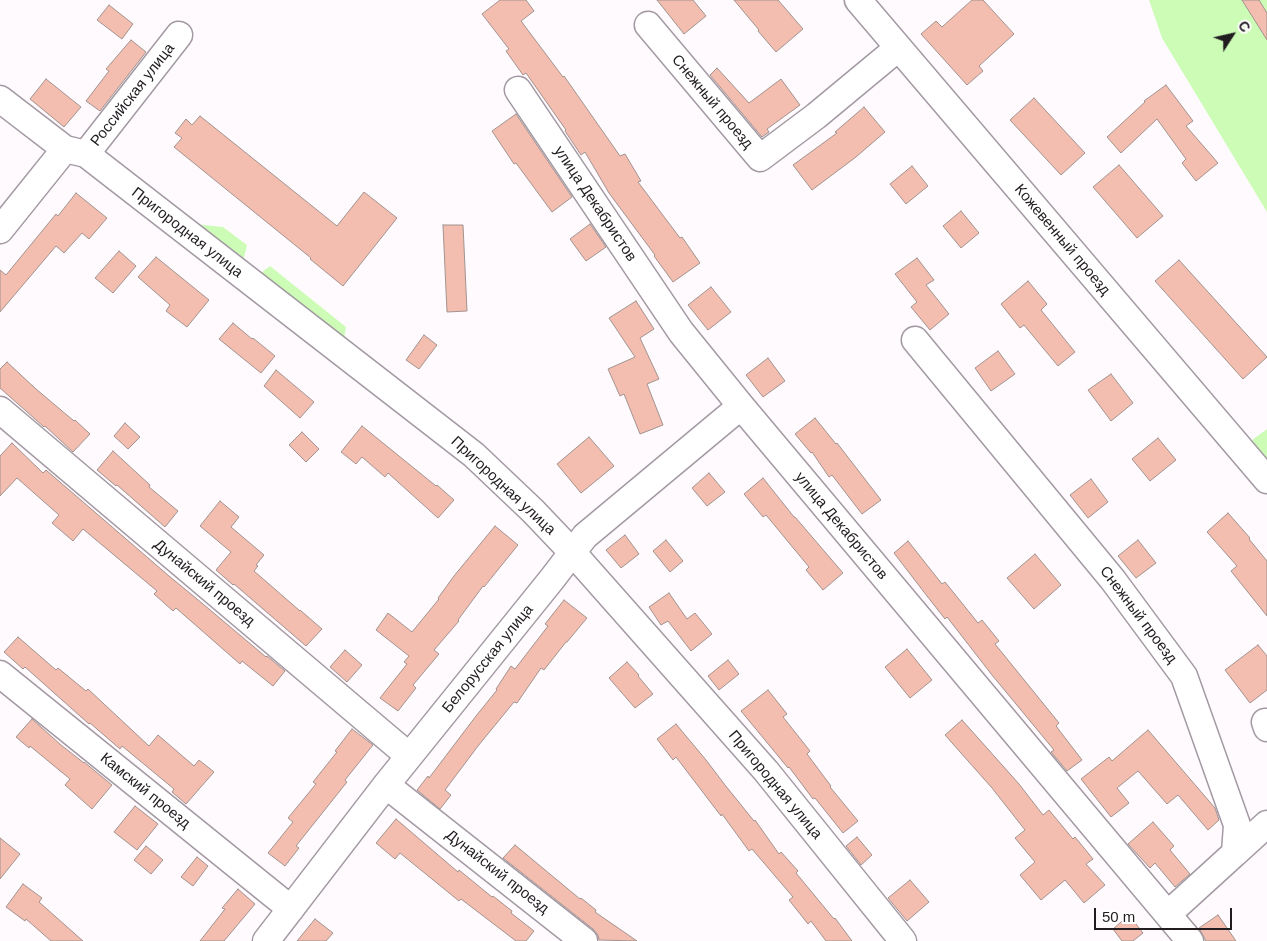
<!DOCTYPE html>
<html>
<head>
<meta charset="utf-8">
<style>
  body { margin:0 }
  #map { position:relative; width:1267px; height:941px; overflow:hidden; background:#fefafe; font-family:Arial,sans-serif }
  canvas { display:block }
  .north { position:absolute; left:1207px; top:10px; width:50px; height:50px; -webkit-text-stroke:4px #fff; paint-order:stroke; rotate:55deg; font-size:14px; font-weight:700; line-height:20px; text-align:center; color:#201c20 }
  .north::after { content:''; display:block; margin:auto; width:18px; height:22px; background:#201c20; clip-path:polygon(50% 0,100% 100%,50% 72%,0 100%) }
  .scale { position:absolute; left:1094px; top:908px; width:138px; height:22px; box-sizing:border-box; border:2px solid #201c20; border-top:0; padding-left:6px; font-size:15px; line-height:18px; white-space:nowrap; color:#201c20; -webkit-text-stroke:4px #fff; paint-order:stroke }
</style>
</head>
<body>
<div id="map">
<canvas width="1267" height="941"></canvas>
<div class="north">С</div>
<div class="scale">50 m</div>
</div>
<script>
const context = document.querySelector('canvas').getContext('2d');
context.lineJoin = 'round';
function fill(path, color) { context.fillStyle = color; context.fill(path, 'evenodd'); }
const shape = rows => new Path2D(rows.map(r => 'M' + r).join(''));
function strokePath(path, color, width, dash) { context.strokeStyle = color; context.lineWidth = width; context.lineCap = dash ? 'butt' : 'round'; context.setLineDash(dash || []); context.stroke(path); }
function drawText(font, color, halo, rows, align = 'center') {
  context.font = font + ' Arial,sans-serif'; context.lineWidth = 4; context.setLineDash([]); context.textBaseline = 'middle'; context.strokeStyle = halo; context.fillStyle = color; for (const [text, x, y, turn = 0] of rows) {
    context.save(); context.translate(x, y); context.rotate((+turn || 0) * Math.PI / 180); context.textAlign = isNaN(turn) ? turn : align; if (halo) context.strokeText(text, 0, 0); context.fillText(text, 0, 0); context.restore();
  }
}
fill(shape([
  [1149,0,1267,0,1267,212,1162,38],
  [185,223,223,227,247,245,242,265],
  [270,266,346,327,344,339,257,276],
  [1267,429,1267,465,1248,443]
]), '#cdfcb6');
const building = shape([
  [500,0,526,0,534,11,521,21,563,77,564,76,620,156,625,154,641,181,638,182,680,238,682,237,700,263,673,282,654,256,655,255,609,193,585,152,581,155,565,131,566,130,526,73,523,75,506,51,509,49,482,14,500,0],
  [657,0,693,0,706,16,684,34,657,0],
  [734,0,778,0,803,29,776,52,758,31,759,30,734,0],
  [972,0,983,0,1014,34,979,66,983,71,967,85,921,34,936,21,942,27,972,0],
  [1242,0,1259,0,1267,13,1267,40,1242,0],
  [109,5,133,24,122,39,97,20,109,5],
  [131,40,146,52,100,111,86,101,109,71,106,69,131,40],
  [717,68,749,103,781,79,800,105,767,129,769,132,762,137,710,75,717,68],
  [46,79,81,107,64,127,30,99,46,79],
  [1166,85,1193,121,1186,126,1218,163,1196,181,1182,163,1186,159,1157,119,1121,153,1107,137,1145,102,1144,101,1166,85],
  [1034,98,1085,153,1061,175,1010,120,1034,98],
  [864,107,885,132,856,157,812,190,793,165,837,133,835,132,864,107],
  [516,114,572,197,552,212,516,163,514,164,492,131,516,114],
  [200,116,337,226,364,192,397,218,343,286,310,259,311,258,174,147,182,138,175,133,186,119,192,125,200,116],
  [1119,165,1163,216,1137,238,1093,187,1119,165],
  [912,166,928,186,906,204,890,184,912,166],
  [76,193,107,218,89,239,82,233,64,253,56,246,0,312,0,270,6,275,56,214,58,216,76,193],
  [961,211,979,233,961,248,943,226,961,211],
  [590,224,606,247,586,261,570,239,590,224],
  [443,225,463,225,467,311,447,312,443,225],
  [119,251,136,266,113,293,95,278,119,251],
  [156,257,209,300,187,327,166,311,170,305,138,277,156,257],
  [917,258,934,280,926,285,949,314,930,330,911,307,917,302,895,274,917,258],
  [1179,260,1267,357,1243,379,1155,281,1179,260],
  [1028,281,1047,304,1041,310,1075,352,1058,366,1024,325,1020,328,1001,304,1028,281],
  [711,287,731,312,708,330,688,305,711,287],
  [636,301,654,329,640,338,659,379,647,384,663,425,640,434,624,394,620,396,608,369,635,357,609,318,636,301],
  [233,323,252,339,253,338,275,356,261,373,219,339,233,323],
  [424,335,437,345,419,369,406,360,424,335],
  [998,351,1015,374,991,391,975,368,998,351],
  [768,358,785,381,763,397,746,375,768,358],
  [7,362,36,389,74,421,75,420,90,434,73,452,45,426,44,427,0,388,0,369,7,362],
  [276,370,314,402,300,418,264,386,276,370],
  [1111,374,1133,403,1111,421,1088,390,1111,374],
  [815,418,836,444,837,443,881,500,862,514,832,475,829,477,812,452,811,453,795,434,815,418],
  [125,423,140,437,128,449,114,436,125,423],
  [362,426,436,486,437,485,454,500,438,518,388,473,385,477,362,457,356,464,341,452,362,426],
  [302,432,319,449,306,462,289,445,302,432],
  [589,437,614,466,581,493,557,464,589,437],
  [1158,438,1176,460,1150,481,1132,459,1158,438],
  [12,443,43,473,46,470,169,576,203,604,266,657,267,656,285,671,273,686,242,661,240,664,176,608,173,611,154,594,157,591,83,529,73,541,52,523,59,515,17,478,0,496,0,456,12,443],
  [113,451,150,485,149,487,178,511,165,527,117,485,116,486,97,470,113,451],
  [709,473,725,492,707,506,692,488,709,473],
  [763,478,794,517,795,517,843,573,823,590,806,570,809,567,766,515,763,517,744,494,763,478],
  [1091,479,1108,502,1088,518,1070,495,1091,479],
  [220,501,239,517,231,527,264,555,256,565,258,566,254,571,300,611,300,610,322,629,306,646,234,584,233,585,216,570,231,552,200,526,220,501],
  [1228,513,1250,538,1249,539,1267,561,1267,616,1231,571,1237,566,1207,532,1228,513],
  [495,526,518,545,484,587,483,586,458,620,459,621,434,650,439,654,413,685,416,688,398,711,380,698,407,664,404,662,409,656,376,630,388,613,412,632,439,599,438,598,454,576,495,526],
  [625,535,639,554,621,568,606,550,625,535],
  [666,540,683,561,670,572,653,551,666,540],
  [1138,540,1156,563,1136,578,1118,556,1138,540],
  [908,541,942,584,945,582,978,623,982,620,999,641,995,644,1059,723,1056,726,1082,760,1067,771,1051,752,1054,750,992,675,947,617,945,619,927,596,894,553,908,541],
  [1035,554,1061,585,1034,609,1007,578,1035,554],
  [669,593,687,619,695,613,712,634,691,651,668,621,661,625,649,607,669,593],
  [564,600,587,618,567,642,566,642,544,670,541,668,517,703,514,702,478,746,445,790,451,795,440,809,417,790,428,776,429,778,476,716,497,690,496,689,511,666,515,669,548,626,545,624,564,600],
  [18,637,56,670,58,668,86,691,88,689,149,746,158,735,194,766,199,760,214,772,186,804,172,792,174,789,122,746,120,749,90,723,89,724,25,667,23,669,4,652,18,637],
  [1258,645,1267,656,1267,690,1250,703,1225,670,1258,645],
  [907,649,932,680,910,698,885,667,907,649],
  [345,650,362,665,347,682,330,667,345,650],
  [728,660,739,674,719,690,708,676,728,660],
  [627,662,639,675,638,676,653,694,635,708,609,678,627,662],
  [768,690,787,714,783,717,810,751,807,754,831,786,830,787,858,821,843,833,815,798,813,799,789,767,788,768,741,711,768,690],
  [32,719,61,745,84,763,84,762,112,785,92,809,65,785,70,779,30,746,29,748,16,737,32,719],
  [962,720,1019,784,1043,815,1049,810,1073,839,1075,837,1093,859,1086,864,1105,885,1084,903,1065,880,1041,900,1020,875,1035,862,1015,838,1025,830,992,788,945,735,962,720],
  [676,724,706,760,725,785,754,821,755,820,779,854,781,852,798,871,796,873,834,919,835,918,852,941,826,941,811,921,808,924,789,900,793,897,752,849,749,851,722,814,721,816,676,757,673,760,657,739,676,724],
  [352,729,373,745,345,780,347,782,296,846,299,848,285,866,268,853,293,822,288,818,316,784,313,782,337,752,335,751,352,729],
  [1148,730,1215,808,1219,820,1208,830,1178,795,1167,804,1138,771,1117,788,1129,803,1111,817,1081,779,1109,757,1112,761,1148,730],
  [135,806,158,824,137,850,114,832,135,806],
  [396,819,458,872,459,870,492,897,493,896,512,911,511,913,534,931,526,941,516,941,461,899,459,901,400,853,395,859,376,843,396,819],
  [1153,822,1174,846,1170,850,1190,874,1175,887,1155,863,1150,868,1128,844,1153,822],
  [857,837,872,855,861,865,846,846,857,837],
  [0,838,20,854,0,879,0,838],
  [515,845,580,899,581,898,596,910,595,912,637,941,599,940,598,935,593,929,503,858,515,845],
  [146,846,163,860,151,874,134,860,146,846],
  [197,857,208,866,193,886,181,877,197,857],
  [910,880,929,902,907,921,888,898,910,880],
  [23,884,42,898,39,902,83,941,51,941,26,919,25,921,6,907,23,884],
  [238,889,255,904,224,941,200,941,225,909,222,908,238,889],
  [1129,915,1143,933,1133,941,1122,941,1113,929,1129,915],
  [1218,915,1236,941,1206,941,1199,928,1218,915],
  [315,919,333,933,326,941,297,941,315,919]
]);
fill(building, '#f3bdb0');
strokePath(building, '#a2938f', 1);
const minor = shape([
  [858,0,1267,480],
  [648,25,760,158,816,116,898,48],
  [518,90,681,332,741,406,1190,941],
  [0,99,65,149,86,154,474,455,533,511,573,553,766,771,903,941],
  [86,154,179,35],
  [0,230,65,149],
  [915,340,1113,580,1184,676,1237,825,1235,853,1168,914],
  [0,410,409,756],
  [0,674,291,909],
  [1265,722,1267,728],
  [386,785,584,941],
  [1235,853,1267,824],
  [266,941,386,785,552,579,585,536,741,406]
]);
strokePath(minor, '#a399a3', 29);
strokePath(minor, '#fff', 26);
drawText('15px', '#201c20', '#fff', [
  ["Российская улица",133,95,-52],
  ["Снежный проезд",712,102,50],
  ["улица Декабристов",595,204,56],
  ["Пригородная улица",187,233,38],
  ["Кожевенный проезд",1062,240,50],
  ["Пригородная улица",503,486,43],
  ["улица Декабристов",841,526,50],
  ["Дунайский проезд",204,583,40],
  ["Снежный проезд",1138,615,53],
  ["Белорусская улица",488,659,-51],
  ["Пригородная улица",775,785,50],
  ["Камский проезд",145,791,39],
  ["Дунайский проезд",497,872,38]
]);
</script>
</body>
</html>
